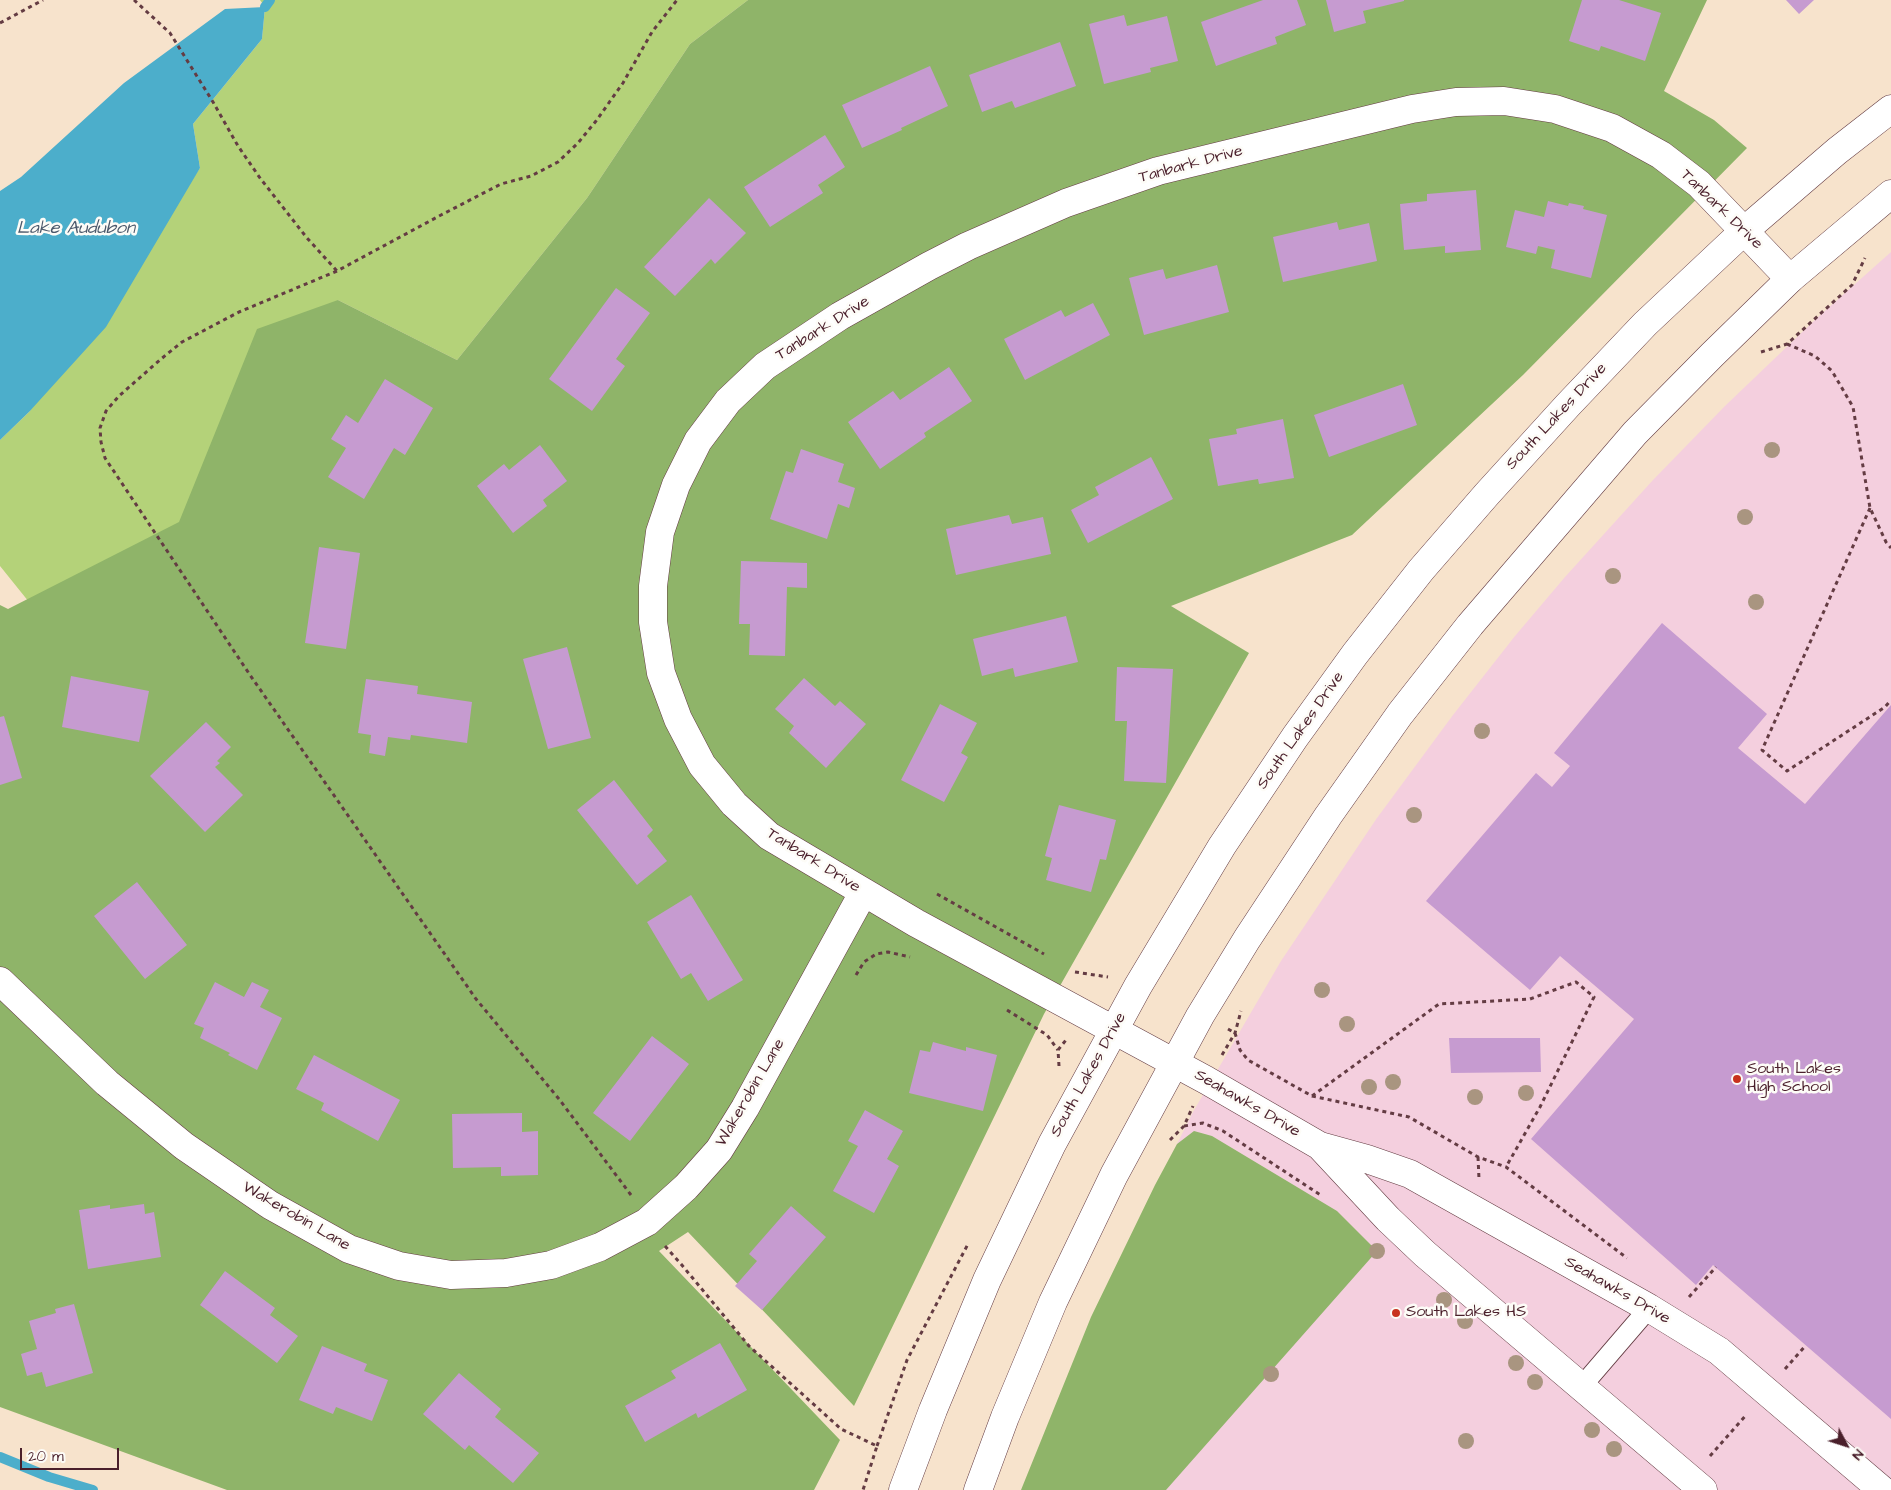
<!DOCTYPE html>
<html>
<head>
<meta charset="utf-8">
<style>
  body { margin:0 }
  #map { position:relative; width:1891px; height:1490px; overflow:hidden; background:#f7e3cc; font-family:"Architects Daughter",sans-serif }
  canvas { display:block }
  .north { position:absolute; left:1821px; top:1420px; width:50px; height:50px; -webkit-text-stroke:4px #fdfcf7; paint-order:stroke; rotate:130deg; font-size:14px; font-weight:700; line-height:20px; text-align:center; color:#4a1f2b }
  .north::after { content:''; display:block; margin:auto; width:18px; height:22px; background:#4a1f2b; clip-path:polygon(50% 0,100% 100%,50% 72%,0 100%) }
  .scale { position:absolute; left:20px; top:1448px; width:99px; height:22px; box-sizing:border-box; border:2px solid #4a1f2b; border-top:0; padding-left:6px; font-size:15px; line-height:18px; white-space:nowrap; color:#4a1f2b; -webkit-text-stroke:4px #fdfcf7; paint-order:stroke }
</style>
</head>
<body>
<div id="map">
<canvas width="1891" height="1490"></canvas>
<div class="north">N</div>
<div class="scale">20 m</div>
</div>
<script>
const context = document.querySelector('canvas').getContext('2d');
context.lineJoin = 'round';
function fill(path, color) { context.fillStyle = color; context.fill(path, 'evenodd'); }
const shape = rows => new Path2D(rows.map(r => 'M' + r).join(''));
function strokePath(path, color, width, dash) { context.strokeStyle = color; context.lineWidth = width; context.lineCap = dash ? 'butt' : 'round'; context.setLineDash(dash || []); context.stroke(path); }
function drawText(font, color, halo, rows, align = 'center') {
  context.font = font + ' "Architects Daughter",sans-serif'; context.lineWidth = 5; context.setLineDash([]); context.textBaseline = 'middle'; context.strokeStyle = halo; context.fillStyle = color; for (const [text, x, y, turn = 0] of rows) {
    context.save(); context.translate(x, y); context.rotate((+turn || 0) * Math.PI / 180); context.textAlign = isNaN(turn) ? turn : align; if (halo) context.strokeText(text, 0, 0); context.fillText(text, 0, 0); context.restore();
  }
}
fill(shape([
  [1891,252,1891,1490,1026,1490,1095,1314,1128,1242,1193,1112,1281,961,1377,818,1453,715,1515,636,1565,577,1653,480,1725,406,1818,317]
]), '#f4cfde');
fill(shape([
  [260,0,748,0,690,44,587,198,457,360,338,300,254,615,62,643,0,566,0,440,29,412,200,168,193,124,262,39,265,7]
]), '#b4d279');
fill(shape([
  [748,0,1707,0,1664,91,1714,120,1747,148,1523,375,1352,535,1171,606,1249,653,1044,1014,854,1406,688,1232,659,1251,840,1440,814,1490,227,1490,0,1407,0,605,8,609,179,522,257,329,338,300,457,360,587,198,690,44],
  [1194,1131,1212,1136,1337,1211,1377,1251,1166,1490,1021,1490,1091,1317,1155,1185,1177,1144]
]), '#8fb469');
fill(shape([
  [265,7,262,39,193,124,200,168,106,327,29,412,0,440,0,191,21,177,124,83,225,9]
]), '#4caecb');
strokePath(shape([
  [265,7,270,0],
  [0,1457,49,1477,93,1490]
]), '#4caecb', 10);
fill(shape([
  [1263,0,1297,0,1306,25,1275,37,1277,44,1216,66,1201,22],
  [1326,0,1404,0,1404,1,1363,11,1366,23,1334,32],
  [1582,0,1619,0,1661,13,1645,61,1601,46,1599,51,1569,41],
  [1786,0,1814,0,1799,14],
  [1124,15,1127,26,1167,16,1178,61,1150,68,1151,72,1104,84,1089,24],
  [1060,42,1076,86,1015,108,1012,101,982,112,969,75],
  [930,66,948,106,901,128,902,130,862,148,842,105],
  [825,135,845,167,818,185,823,193,770,227,744,187],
  [1476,190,1481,250,1445,253,1445,246,1404,250,1400,204,1427,201,1427,194],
  [709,198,746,233,715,264,711,259,675,296,644,267],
  [1548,201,1568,206,1569,203,1584,206,1583,209,1607,215,1591,278,1551,268,1555,250,1538,246,1536,254,1506,247,1515,210,1544,217],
  [1337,222,1339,230,1369,223,1377,261,1283,282,1273,237],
  [1217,265,1229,312,1144,335,1129,278,1163,269,1166,279],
  [616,288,650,313,616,359,625,366,592,411,549,379],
  [1093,303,1110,335,1025,380,1004,339,1061,310,1065,317],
  [949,367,972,401,924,433,926,437,880,469,848,422,893,391,900,400],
  [385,379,433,408,405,455,394,448,364,499,328,477,346,448,331,439,346,415,358,423],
  [1403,384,1417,425,1329,457,1314,415],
  [1283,419,1294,478,1259,484,1258,479,1218,486,1209,439,1237,434,1236,429],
  [540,445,567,481,543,500,547,506,513,533,477,486,504,464,509,470],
  [801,449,844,464,838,482,855,488,849,508,838,504,827,539,770,519,786,471,793,473],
  [1151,457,1173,499,1088,543,1071,510,1099,495,1095,487],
  [1009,515,1012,524,1043,517,1051,554,956,575,946,529],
  [319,547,360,553,346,649,305,643],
  [741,561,807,563,807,588,787,587,785,656,749,655,750,624,739,624],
  [1066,616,1078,662,1015,677,1013,668,982,676,973,639],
  [1662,623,1767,714,1738,748,1805,804,1891,705,1891,1419,1713,1265,1696,1285,1531,1139,1634,1019,1560,956,1530,990,1426,901,1536,773,1552,787,1570,766,1554,753],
  [567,647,591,738,548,749,523,659],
  [1117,667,1173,669,1166,783,1124,781,1127,721,1115,721],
  [71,676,149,691,139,742,62,727],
  [804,678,835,706,840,701,866,724,826,768,789,733,794,726,775,709],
  [366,679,418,686,417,694,472,702,467,743,411,735,410,740,388,737,385,756,369,753,371,735,358,733],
  [940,704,977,723,961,753,968,757,944,802,901,780],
  [4,716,22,778,0,785,0,717],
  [206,722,231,747,217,761,220,763,215,767,243,795,205,832,150,776],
  [614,780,653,830,647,836,667,861,637,885,577,810],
  [1059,805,1116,820,1106,860,1100,859,1091,892,1046,880,1052,858,1045,856],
  [137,882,187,945,145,979,94,916],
  [691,895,743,980,708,1001,691,973,681,979,647,922],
  [215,982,244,997,252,982,269,990,260,1007,282,1018,257,1070,228,1055,230,1053,200,1038,204,1028,194,1024],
  [652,1036,689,1064,630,1141,593,1113],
  [1449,1038,1540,1038,1541,1072,1451,1073],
  [933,1042,966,1051,966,1047,997,1055,983,1111,909,1093,920,1050,930,1052],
  [314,1055,400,1100,378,1141,321,1110,324,1103,296,1089],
  [865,1110,903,1131,887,1159,899,1166,874,1213,833,1191,858,1146,848,1141],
  [522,1113,522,1132,538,1131,538,1175,501,1176,501,1167,453,1168,452,1114],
  [144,1204,145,1214,154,1212,161,1257,88,1269,79,1210,110,1205,110,1209],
  [791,1206,826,1237,762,1310,735,1286,757,1261,749,1254],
  [225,1271,275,1308,270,1315,298,1336,277,1363,200,1305],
  [74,1304,93,1373,46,1387,42,1372,27,1376,21,1354,37,1349,29,1321,56,1313,55,1309],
  [720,1343,747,1390,698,1418,696,1413,645,1442,625,1406,676,1378,671,1371],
  [322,1346,367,1364,364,1371,388,1380,372,1421,336,1407,333,1414,299,1400],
  [459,1373,501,1409,495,1417,539,1453,513,1483,469,1445,465,1450,423,1414]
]), '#c69bd0');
const lane = shape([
  [1582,1386,1649,1308]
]);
const street = shape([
  [1790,279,1699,184,1661,155,1612,128,1555,109,1504,101,1456,102,1412,109,1158,171,1066,203,968,246,929,266,840,316,765,366,728,401,698,441,676,485,660,532,653,586,653,622,661,673,678,719,702,765,734,804,769,836,916,923,1206,1080,1320,1146,1367,1159,1410,1174,1649,1308,1719,1351,1882,1490],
  [0,981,107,1083,184,1146,270,1205,349,1249,399,1266,451,1275,506,1273,551,1265,600,1247,647,1222,686,1187,719,1150,745,1108,863,893],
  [1320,1146,1388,1219,1425,1254,1703,1490]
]);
const secondary = shape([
  [903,1490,933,1410,987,1280,1052,1144,1138,986,1222,846,1295,737,1355,654,1421,570,1487,494,1568,405,1645,324,1744,231,1837,151,1891,109],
  [978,1490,1005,1417,1053,1302,1114,1175,1200,1016,1247,939,1328,816,1400,714,1470,625,1635,433,1712,355,1790,279,1891,194]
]);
strokePath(lane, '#643c43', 21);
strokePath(street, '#643c43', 29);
strokePath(secondary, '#643c43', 29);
strokePath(shape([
  [134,0,170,33,213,102,238,146,260,178,307,238,337,271],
  [0,23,43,0],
  [1787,344,1815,356,1832,371,1853,407,1870,508,1886,542,1891,548],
  [1761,352,1787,344,1852,285,1865,258],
  [1870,508,1762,750,1787,771,1885,707,1891,700],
  [937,894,1044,954],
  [1075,972,1108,977],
  [856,975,864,962,876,954,888,952,910,957],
  [1007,1010,1047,1035,1058,1050],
  [1228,1029,1235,1033,1240,1050,1248,1060,1312,1096,1409,1117,1478,1157,1506,1167,1627,1258],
  [1222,1055,1235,1033,1241,1011],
  [1059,1066,1058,1050,1066,1040],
  [1312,1096,1439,1004,1530,999,1576,982,1594,997,1540,1107,1506,1167],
  [1184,1126,1203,1123,1223,1131,1322,1196],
  [1170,1140,1184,1126,1193,1106],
  [1478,1157,1479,1179],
  [631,1195,559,1099,476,999,250,675,105,458,101,442,100,428,106,411,119,396,161,359,182,342,239,312,337,271,441,215,501,184,531,176,558,162,578,143,596,121,623,83,652,32,677,0],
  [665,1246,681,1264,749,1346,841,1429,877,1446,863,1490],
  [1689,1297,1716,1267],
  [1785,1369,1806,1345],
  [877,1446,907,1360,968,1244],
  [1710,1456,1747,1414]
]), '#643c43', 3, [4, 4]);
strokePath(lane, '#fff', 19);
strokePath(street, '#fff', 28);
strokePath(secondary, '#fff', 28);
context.fillStyle = '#a99580';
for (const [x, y] of [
  [1772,450],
  [1745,517],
  [1613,576],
  [1756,602],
  [1482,731],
  [1414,815],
  [1322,990],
  [1347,1024],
  [1393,1082],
  [1369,1087],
  [1526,1093],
  [1475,1097],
  [1377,1251],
  [1444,1300],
  [1465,1321],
  [1516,1363],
  [1271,1374],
  [1535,1382],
  [1592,1430],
  [1466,1441],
  [1614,1449]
]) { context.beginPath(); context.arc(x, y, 8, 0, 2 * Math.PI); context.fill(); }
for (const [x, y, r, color] of [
  [1737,1079,5,"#c8321e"],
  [1396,1313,5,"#c8321e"]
]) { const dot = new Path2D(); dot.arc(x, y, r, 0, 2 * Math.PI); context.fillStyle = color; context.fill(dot); strokePath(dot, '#fdfcf7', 2); }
drawText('16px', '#4a1f2b', '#fdfcf7', [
  ["Tanbark Drive",1191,165,-15],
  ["Tanbark Drive",1721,210,44],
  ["Tanbark Drive",823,329,-32],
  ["South Lakes Drive",1557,417,-47],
  ["South Lakes Drive",1301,731,-55],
  ["Tanbark Drive",813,861,32],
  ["South Lakes Drive",1089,1075,-61],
  ["Wakerobin Lane",751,1093,-60],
  ["Seahawks Drive",1247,1104,30],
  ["Wakerobin Lane",296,1217,30],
  ["Seahawks Drive",1617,1291,30]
]);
drawText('16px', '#4a1f2b', '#fdfcf7', [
  ["South Lakes",1747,1070],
  ["High School",1747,1088],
  ["South Lakes HS",1406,1313]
], 'left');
drawText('italic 18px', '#4b586b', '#fdfcf7', [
  ["Lake Audubon",76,229]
]);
</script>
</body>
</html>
